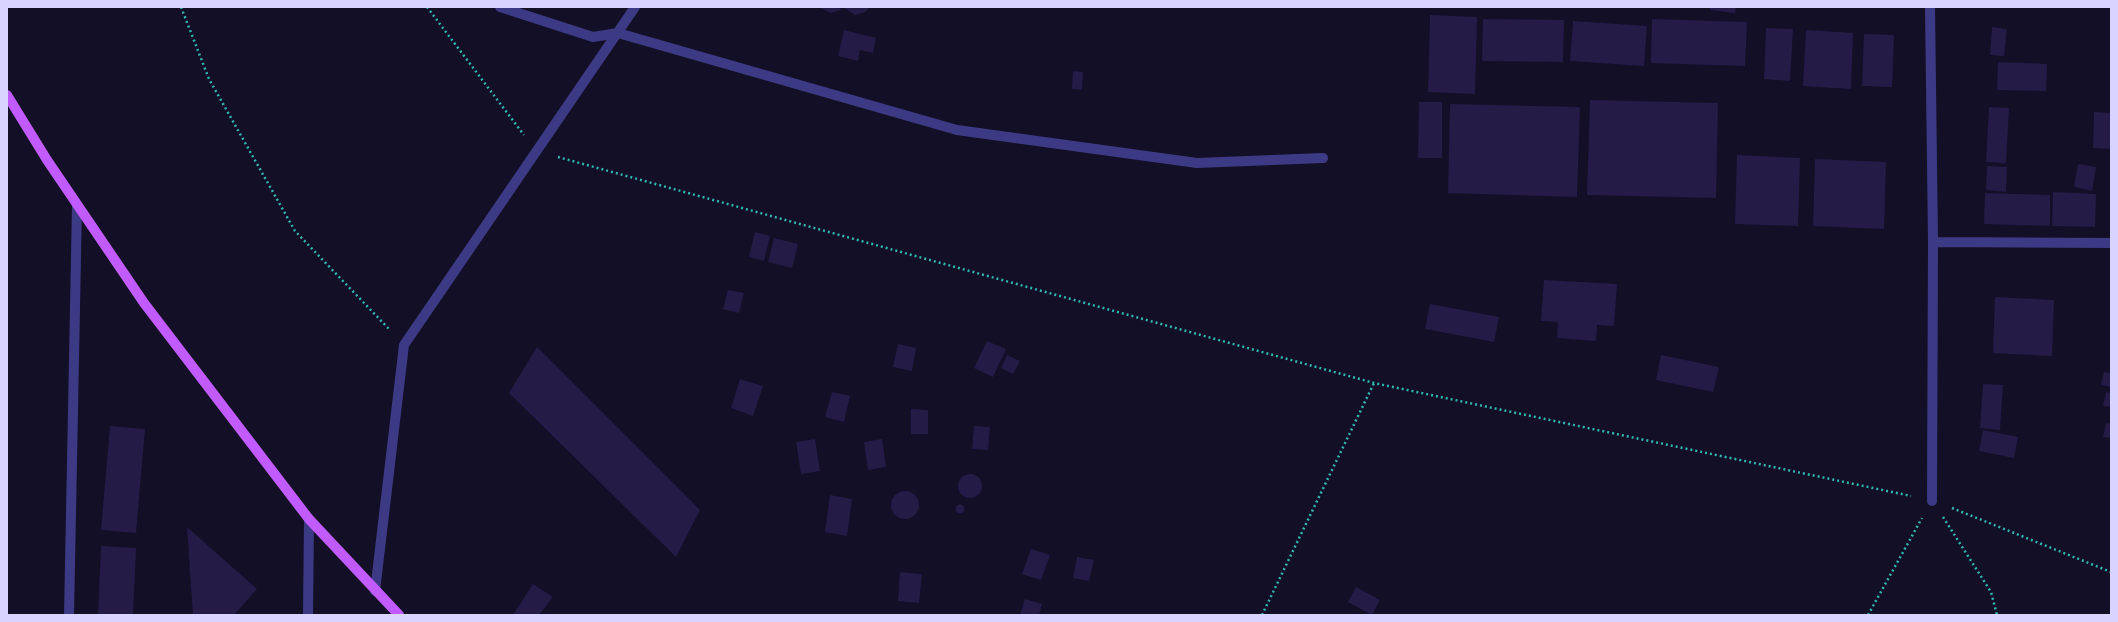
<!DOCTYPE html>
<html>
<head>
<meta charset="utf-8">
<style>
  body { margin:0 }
  #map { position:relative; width:2118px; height:622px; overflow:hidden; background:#130f26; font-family:Signika,sans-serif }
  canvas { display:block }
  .frame { position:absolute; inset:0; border:8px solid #d9d4ff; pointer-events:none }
</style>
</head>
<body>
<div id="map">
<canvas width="2118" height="622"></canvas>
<div class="frame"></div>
</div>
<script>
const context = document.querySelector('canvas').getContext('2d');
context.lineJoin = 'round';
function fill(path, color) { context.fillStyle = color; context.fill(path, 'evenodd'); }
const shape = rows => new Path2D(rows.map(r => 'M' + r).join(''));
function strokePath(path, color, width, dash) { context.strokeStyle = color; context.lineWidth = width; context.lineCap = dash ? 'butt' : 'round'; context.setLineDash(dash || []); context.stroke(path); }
fill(shape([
  [819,7,840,7,841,10,831,13],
  [843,7,870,7,865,12,855,15],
  [1710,7,1736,7,1735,13,1710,10],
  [1430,15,1477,17,1475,94,1428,92],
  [1483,19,1564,20,1563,62,1482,61],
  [1652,19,1747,22,1745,66,1651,63],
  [1573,21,1647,26,1644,66,1570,61],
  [1992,27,2007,29,2004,56,1990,55],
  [1766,28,1793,29,1790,81,1764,79],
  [844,30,876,38,873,53,860,50,858,61,838,56],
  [1806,30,1853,33,1851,89,1803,86],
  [1864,34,1894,35,1892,87,1862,86],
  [1998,62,2047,64,2046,91,1997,90],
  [1073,71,1083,72,1082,90,1072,89],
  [1590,100,1718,103,1716,198,1587,195],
  [1419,102,1442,102,1442,158,1418,158],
  [1450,104,1580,107,1577,197,1448,193],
  [1989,107,2009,108,2006,163,1986,162],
  [2094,112,2111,113,2111,149,2093,148],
  [1737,155,1800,158,1798,226,1735,224],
  [1815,159,1886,162,1884,229,1813,226],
  [2078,164,2096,167,2092,191,2074,187],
  [1987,166,2007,167,2006,192,1986,190],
  [2053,192,2096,194,2095,227,2052,226],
  [1985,193,2050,195,2050,226,1984,224],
  [755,232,770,236,764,261,749,257],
  [774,238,798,244,792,268,768,262],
  [1544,280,1617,284,1614,326,1597,325,1596,341,1557,338,1558,322,1541,321],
  [728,290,744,293,739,313,723,309],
  [1995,297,2054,300,2052,356,1993,353],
  [1430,304,1499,317,1494,342,1425,329],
  [987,341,1006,349,993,377,974,368],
  [898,344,916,348,912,371,893,367],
  [537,347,700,510,676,557,509,393],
  [1007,355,1020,361,1013,374,1001,368],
  [1661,355,1719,367,1713,392,1656,380],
  [2104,372,2111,373,2111,387,2101,385],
  [740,379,763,386,753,416,731,408],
  [1983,384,2003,385,2000,430,1980,428],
  [832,392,850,396,844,422,825,417],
  [2106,392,2111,393,2111,407,2103,406],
  [911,409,928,410,928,434,911,434],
  [2106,423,2111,424,2111,438,2103,437],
  [110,426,145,429,136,533,101,530],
  [974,426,990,427,988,450,972,449],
  [1983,430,2018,437,2014,458,1979,451],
  [815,439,820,471,801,474,796,442],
  [882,439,886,467,868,470,864,442],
  '958 486a12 12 0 1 1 24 0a12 12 0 1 1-24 0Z',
  '891 505a14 14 0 1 1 28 0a14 14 0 1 1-28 0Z',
  [830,495,852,499,847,536,825,532],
  '955.5 509a4.5 4.5 0 1 1 9 0a4.5 4.5 0 1 1-9 0Z',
  [187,527,257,589,234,615,193,615],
  [101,546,136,548,133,615,98,615],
  [1031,549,1050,555,1041,580,1022,574],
  [1077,557,1094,560,1089,581,1073,578],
  [900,572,922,574,919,603,898,601],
  [533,584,553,597,539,615,513,615],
  [1356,587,1380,600,1372,615,1348,602],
  [1025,599,1042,604,1039,615,1020,615]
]), '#241b47');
strokePath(shape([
  [181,7,209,79,295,231,389,329],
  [427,7,524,135],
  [558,157,1374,383,1911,496],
  [1952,508,2111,572],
  [1943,517,1991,592,1997,615],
  [1262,615,1374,383],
  [1868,615,1922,518]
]), '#2fb8b0', 2.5, [2, 3]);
strokePath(shape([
  [500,7,593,37,618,33,957,130,1197,163,1323,158],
  [1930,7,1933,242,1932,501],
  [1933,242,2111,243],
  [375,591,404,345,635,7],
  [69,615,77,205],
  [308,615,309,519]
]), '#3d3a85', 10);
strokePath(shape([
  [7,95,47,160,144,303,309,519,399,615]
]), '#c25bff', 10);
</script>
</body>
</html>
